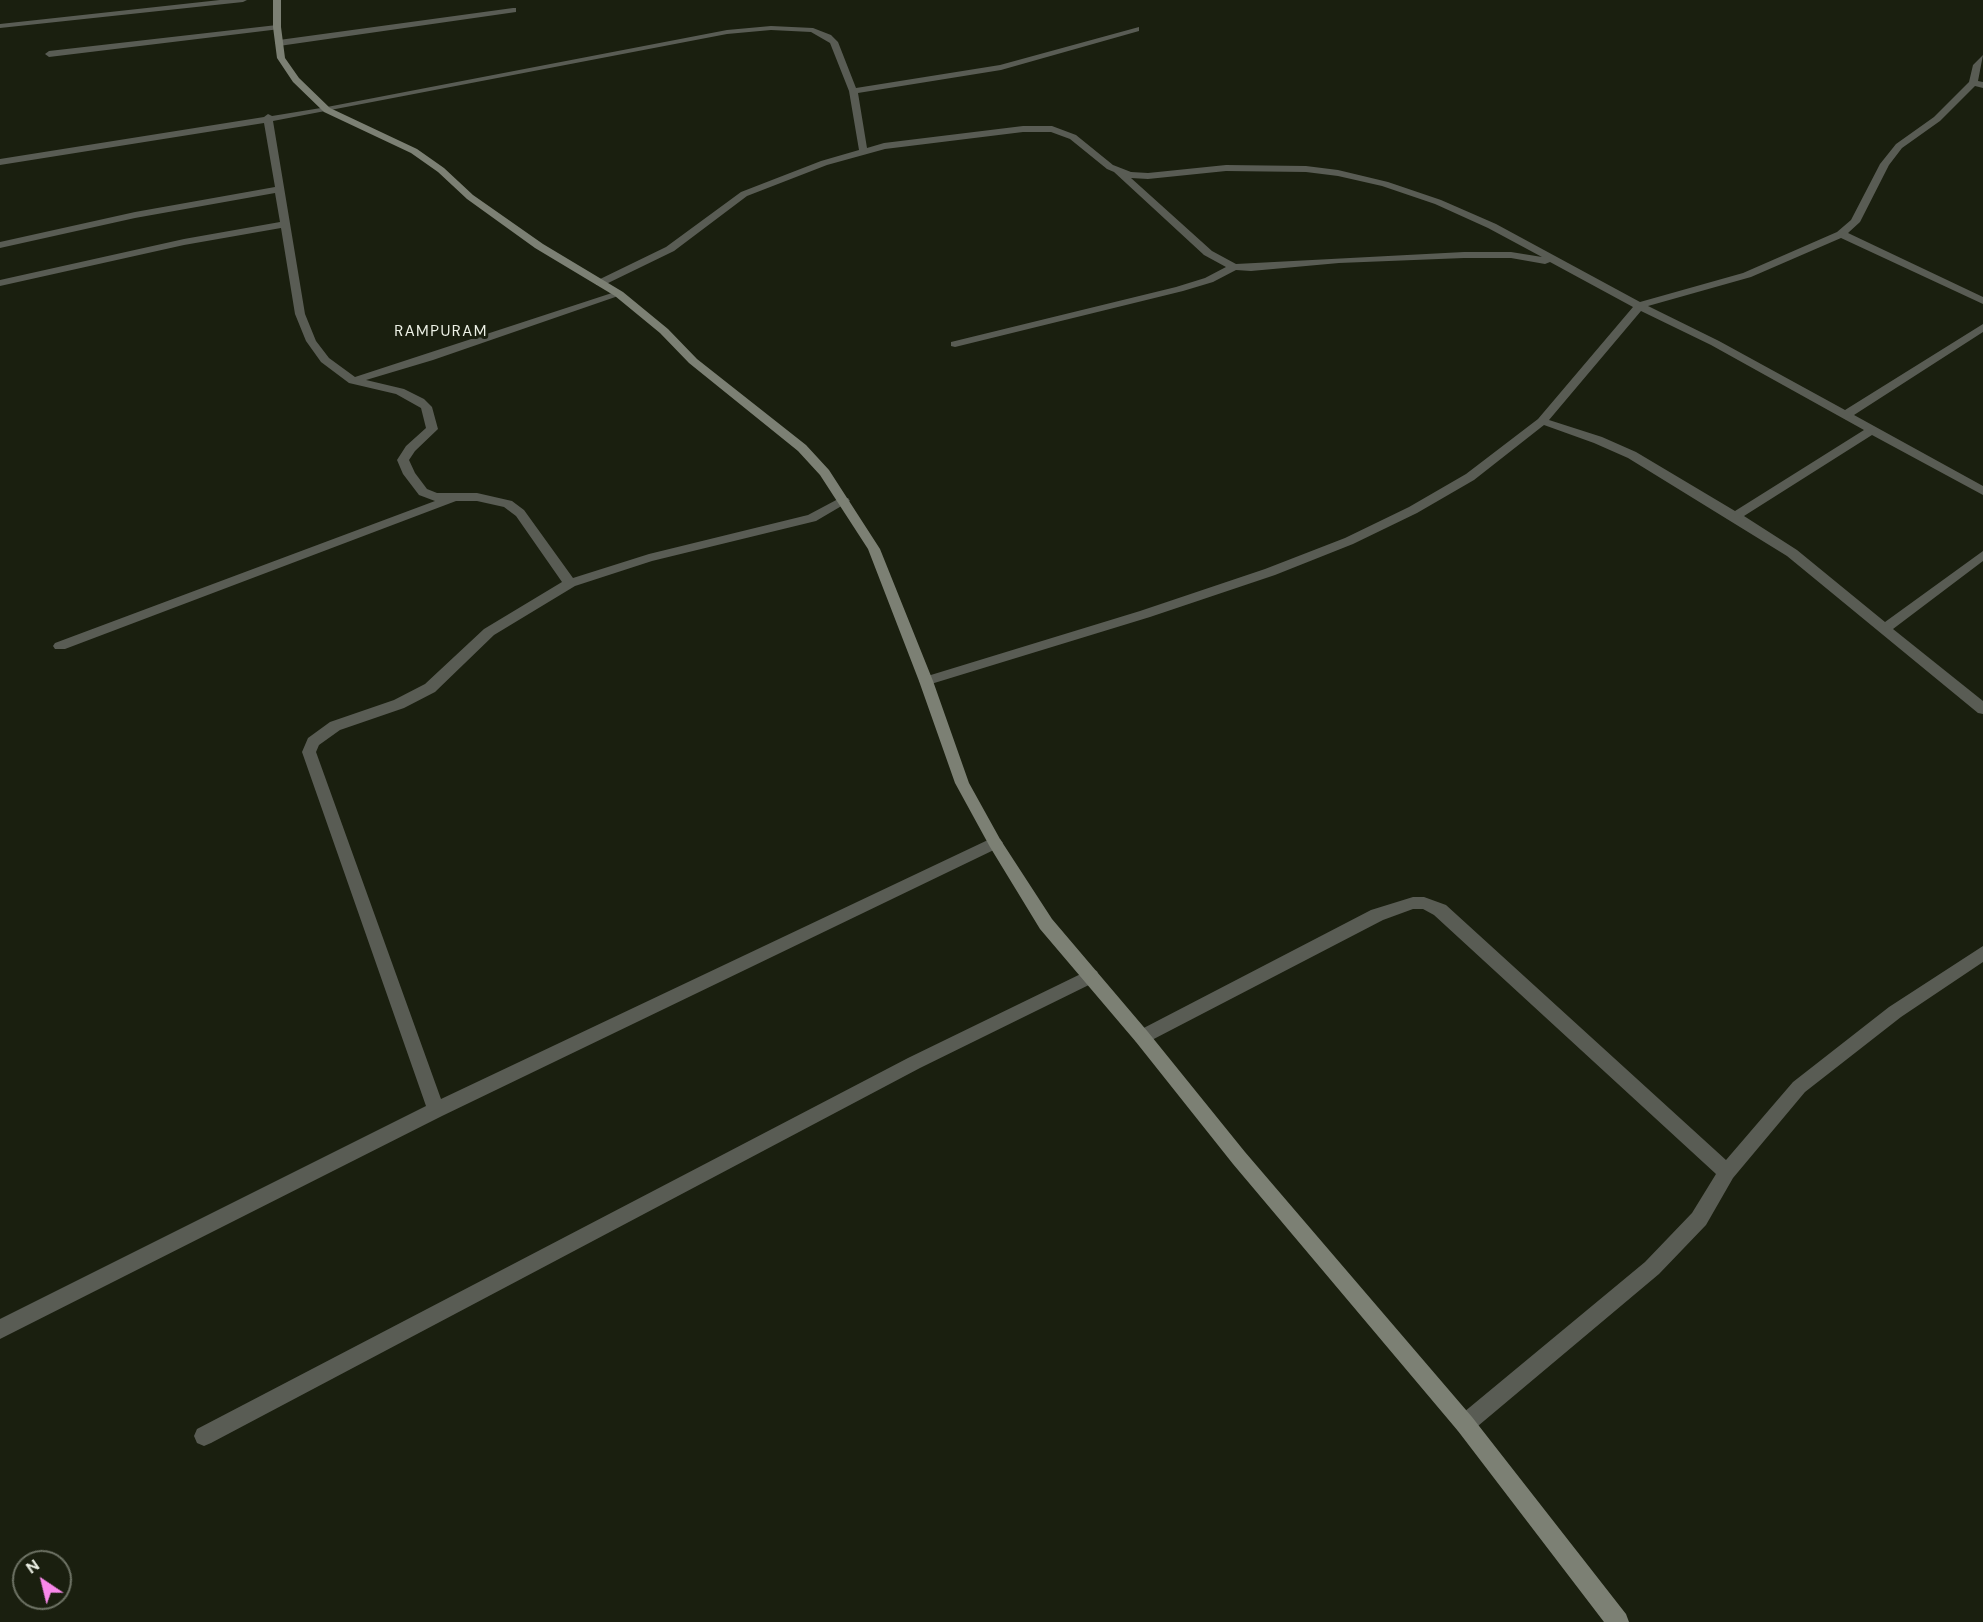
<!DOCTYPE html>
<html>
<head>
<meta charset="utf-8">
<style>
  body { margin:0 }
  #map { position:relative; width:1983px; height:1622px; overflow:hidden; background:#1a1f0f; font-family:"DM Sans",sans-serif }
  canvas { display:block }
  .north { position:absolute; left:12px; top:1550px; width:60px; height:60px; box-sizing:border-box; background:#1a1f0f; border:2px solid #6e7365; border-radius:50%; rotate:325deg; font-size:16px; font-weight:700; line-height:24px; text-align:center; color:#edf1e6 }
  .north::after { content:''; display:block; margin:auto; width:21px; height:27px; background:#f888ea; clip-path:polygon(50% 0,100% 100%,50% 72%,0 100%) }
</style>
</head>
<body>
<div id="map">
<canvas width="1983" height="1622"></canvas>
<div class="north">N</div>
</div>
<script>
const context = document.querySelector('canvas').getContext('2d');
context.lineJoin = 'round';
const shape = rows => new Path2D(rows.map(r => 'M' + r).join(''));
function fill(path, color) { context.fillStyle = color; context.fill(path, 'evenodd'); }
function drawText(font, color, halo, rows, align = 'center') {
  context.font = font + ' "DM Sans",sans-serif'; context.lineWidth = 6; context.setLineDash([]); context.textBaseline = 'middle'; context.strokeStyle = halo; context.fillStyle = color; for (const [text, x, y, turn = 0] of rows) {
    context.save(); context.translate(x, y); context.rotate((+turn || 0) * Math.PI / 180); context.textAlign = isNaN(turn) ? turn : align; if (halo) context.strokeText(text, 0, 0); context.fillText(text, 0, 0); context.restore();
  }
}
fill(shape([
  [277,25,280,25,280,29,49,57,45,54,49,51,277,25]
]), '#595c54');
fill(shape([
  [220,0,247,0,243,2,0,28,0,24,220,0],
  [513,8,516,8,516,12,279,46,275,43,279,40,513,8],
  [771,26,813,28,831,35,838,42,856,88,1000,65,1139,27,1139,31,1001,70,858,93,867,148,884,143,1023,126,1052,126,1076,135,1113,165,1131,172,1148,173,1226,165,1306,166,1338,170,1388,182,1441,200,1496,224,1640,302,1743,273,1837,232,1851,220,1880,164,1896,144,1934,117,1969,82,1973,65,1983,55,1978,81,1983,82,1983,88,1975,86,1940,121,1902,148,1889,165,1860,222,1848,233,1983,297,1983,304,1841,238,1751,277,1648,306,1719,341,1845,410,1983,324,1983,332,1854,415,1983,486,1983,495,1872,435,1744,516,1797,550,1885,622,1983,551,1983,561,1893,629,1983,701,1983,714,1978,713,1787,556,1628,458,1594,443,1544,425,1474,480,1417,513,1353,544,1275,575,1150,617,931,684,921,684,919,681,921,678,1140,611,1265,569,1345,538,1409,507,1466,474,1538,419,1633,307,1550,262,1545,264,1511,258,1464,258,1339,263,1251,271,1236,270,1213,282,1183,291,955,347,951,346,951,342,1176,287,1205,278,1226,267,1204,255,1114,172,1107,169,1070,139,1051,132,1023,132,885,149,827,165,747,196,674,251,604,285,596,285,596,281,666,247,741,192,821,161,859,150,849,91,830,43,811,32,771,30,727,34,273,121,305,314,316,341,329,358,355,377,615,292,619,291,624,294,433,360,366,380,404,389,424,399,432,407,438,429,415,451,409,460,415,473,427,489,437,493,477,493,512,501,524,510,573,578,649,554,808,515,840,498,848,498,850,501,816,521,652,561,575,586,494,635,435,692,404,708,340,730,319,745,316,752,441,1099,990,839,1000,839,1003,843,1000,847,442,1116,0,1339,0,1319,426,1106,302,752,308,738,330,722,394,700,425,684,484,629,562,582,516,516,504,507,477,501,456,501,65,649,55,649,53,646,55,643,435,501,419,495,403,474,397,460,406,446,426,428,421,408,396,394,349,383,321,362,306,341,295,314,281,228,184,245,0,286,0,280,184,239,280,222,275,193,135,218,0,248,0,242,135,212,275,187,264,123,0,165,0,159,264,117,268,114,272,116,327,107,727,30,771,26],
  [1226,171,1306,172,1338,176,1382,186,1435,204,1488,228,1542,257,1511,252,1464,252,1236,264,1212,251,1131,178,1148,179,1226,171],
  [1641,311,1711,345,1864,430,1735,511,1636,452,1602,437,1549,420,1641,311],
  [1413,897,1424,897,1446,905,1726,1160,1793,1082,1889,1007,1983,946,1983,962,1901,1017,1805,1092,1733,1178,1706,1225,1659,1274,1472,1431,1465,1434,1458,1431,1455,1424,1458,1417,1645,1262,1692,1213,1716,1174,1434,915,1423,909,1413,909,1383,920,1148,1042,1142,1044,1136,1042,1134,1037,1136,1032,1371,910,1413,897],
  [1091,969,1097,971,1099,976,1097,981,920,1068,211,1443,204,1446,197,1443,194,1436,197,1429,908,1058,1091,969]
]), '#595c54');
fill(shape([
  [273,0,281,0,281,27,285,58,299,78,330,108,417,149,444,168,473,195,543,244,623,292,668,329,697,359,806,445,829,470,880,549,933,681,969,783,1000,839,1052,919,1148,1032,1245,1152,1472,1417,1626,1614,1629,1622,1604,1622,1458,1431,1233,1164,1136,1042,1040,929,990,847,955,783,919,681,868,549,820,475,798,451,689,363,660,333,615,296,535,248,467,199,438,172,411,153,324,112,293,82,277,58,273,27,273,0]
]), '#7c8074');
context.letterSpacing = '1.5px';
drawText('15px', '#edf1e6', '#1a1f0f', [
  ["RAMPURAM",441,332]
]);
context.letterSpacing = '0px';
</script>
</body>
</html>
